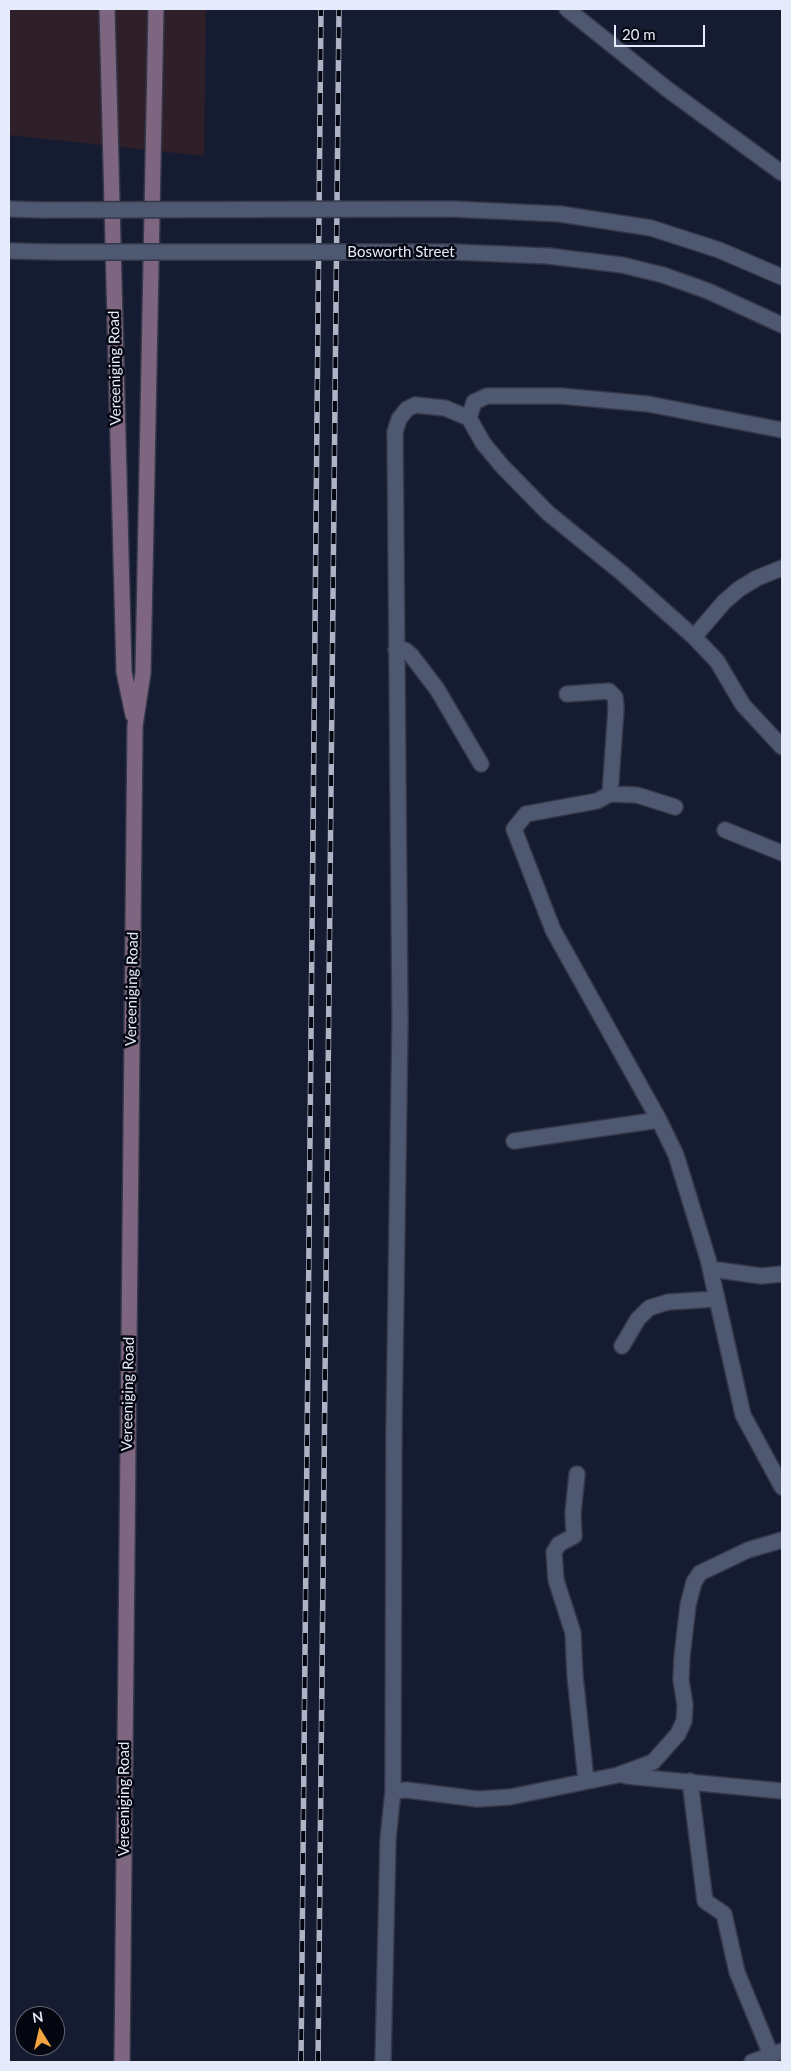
<!DOCTYPE html>
<html>
<head>
<meta charset="utf-8">
<style>
  body { margin:0 }
  #map { position:relative; width:791px; height:2071px; overflow:hidden; background:#151c31; font-family:Lato,sans-serif }
  canvas { display:block }
  .frame { position:absolute; inset:0; border:10px solid #e5ebfa; pointer-events:none }
  .north { position:absolute; left:15px; top:2006px; width:50px; height:50px; box-sizing:border-box; background:#050710; border:1px solid #5f626e; border-radius:50%; rotate:351deg; font-size:14px; font-weight:700; line-height:20px; text-align:center; color:#e5ebfa }
  .north::after { content:''; display:block; margin:auto; width:18px; height:22px; background:#f2a541; clip-path:polygon(50% 0,100% 100%,50% 72%,0 100%) }
  .scale { position:absolute; left:614px; top:25px; width:91px; height:22px; box-sizing:border-box; border:2px solid #e5ebfa; border-top:0; padding-left:6px; font-size:15px; line-height:18px; white-space:nowrap; color:#e5ebfa; -webkit-text-stroke:4px #050710; paint-order:stroke }
</style>
</head>
<body>
<div id="map">
<canvas width="791" height="2071"></canvas>
<div class="frame"></div>
<div class="north">N</div>
<div class="scale">20 m</div>
</div>
<script>
const context = document.querySelector('canvas').getContext('2d');
context.lineJoin = 'round';
function fill(path, color) { context.fillStyle = color; context.fill(path, 'evenodd'); }
const shape = rows => new Path2D(rows.map(r => 'M' + r).join(''));
function strokePath(path, color, width, dash) { context.strokeStyle = color; context.lineWidth = width; context.lineCap = dash ? 'butt' : 'round'; context.setLineDash(dash || []); context.stroke(path); }
function drawText(font, color, halo, rows, align = 'center') {
  context.font = font + ' Lato,sans-serif'; context.lineWidth = 5; context.setLineDash([]); context.textBaseline = 'middle'; context.strokeStyle = halo; context.fillStyle = color; for (const [text, x, y, turn = 0] of rows) {
    context.save(); context.translate(x, y); context.rotate((+turn || 0) * Math.PI / 180); context.textAlign = isNaN(turn) ? turn : align; if (halo) context.strokeText(text, 0, 0); context.fillText(text, 0, 0); context.restore();
  }
}
fill(shape([
  [9,9,206,9,204,156,9,135]
]), '#2e1f29');
const pedestrian = shape([
  [567,9,667,89,782,173]
]);
const minor = shape([
  [469,418,474,402,487,396,561,396,648,404,782,430],
  [694,637,724,602,739,589,757,578,782,568],
  [396,650,405,650,411,655,437,689,481,764],
  [567,694,609,691,615,697,616,709,610,794],
  [675,807,637,795,610,794,597,801,526,814,514,829,553,930,659,1120,676,1155,708,1259,743,1415,782,1487],
  [725,830,782,853],
  [514,1141,659,1120],
  [711,1269,761,1276,782,1274],
  [622,1346,638,1319,649,1308,668,1302,716,1299],
  [577,1474,573,1513,574,1536,559,1544,554,1552,556,1580,573,1633,575,1676,586,1780],
  [626,1776,782,1791],
  [690,1781,705,1901,724,1914,737,1972,771,2055],
  [393,1791,407,1790,477,1799,510,1797,618,1775,653,1762,678,1734,684,1721,685,1705,681,1680,682,1657,688,1605,694,1582,700,1573,748,1550,782,1540],
  [383,2062,388,1839,393,1791,394,1429,400,1022,395,432,399,419,407,409,415,405,445,408,469,418,483,443,502,466,548,513,622,573,694,637,717,661,743,705,782,747],
  [752,2062,782,2051]
]);
const tertiary = shape([
  [9,209,42,210],
  [452,209,560,214,651,228,719,250,782,277],
  [9,251,57,252],
  [454,252,548,256,622,265,663,275,708,291,782,325]
]);
const secondary = shape([
  [107,9,124,672,133,715],
  [122,2062,135,726,143,673,156,9]
]);
strokePath(pedestrian, '#35384a', 18);
strokePath(minor, '#35384a', 18);
strokePath(tertiary, '#35384a', 18);
strokePath(secondary, '#35384a', 18);
strokePath(pedestrian, '#4f5871', 15);
strokePath(minor, '#4f5871', 15);
strokePath(tertiary, '#4f5871', 15);
strokePath(secondary, '#7e6681', 15);
const rail = shape([
  [301,2062,321,9],
  [318,2062,339,9]
]);
strokePath(rail, '#aeb4c5', 5.5);
strokePath(rail, '#050710', 4, [11]);
const tertiaryBridge = shape([
  [42,210,452,209],
  [57,252,454,252]
]);
strokePath(tertiaryBridge, '#35384a', 18, []);
strokePath(tertiaryBridge, '#4f5871', 15);
drawText('15px', '#e5ebfa', '#050710', [
  ["Bosworth Street",401,252],
  ["Vereeniging Road",115,368,-91],
  ["Vereeniging Road",132,989,-89],
  ["Vereeniging Road",128,1394,-89],
  ["Vereeniging Road",124,1799,-90]
]);
</script>
</body>
</html>
